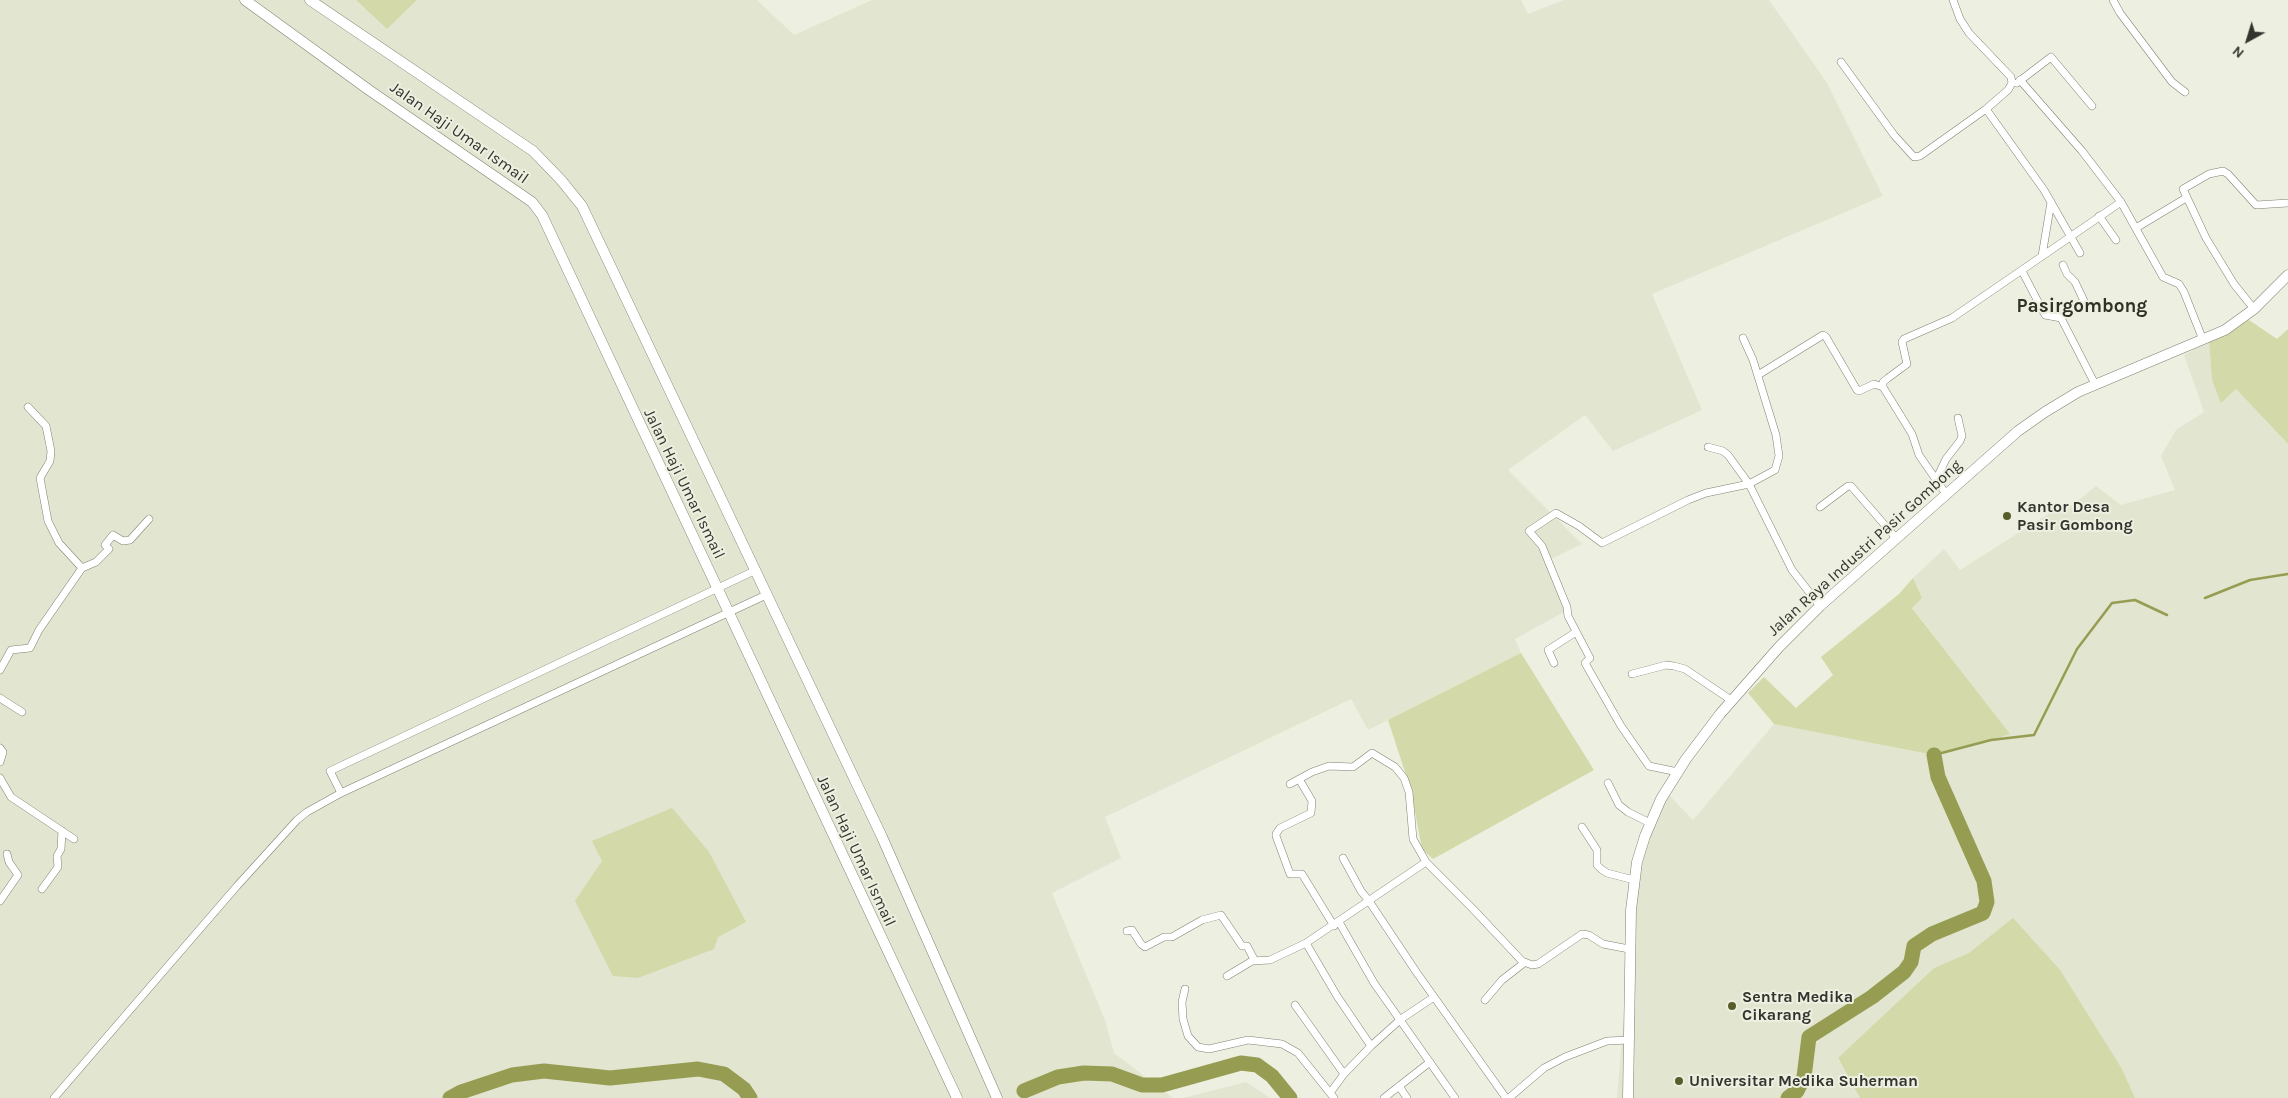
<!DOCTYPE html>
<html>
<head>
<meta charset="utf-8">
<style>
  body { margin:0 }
  #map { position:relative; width:2288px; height:1098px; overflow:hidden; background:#edf0e0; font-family:Karla,sans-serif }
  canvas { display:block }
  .north { position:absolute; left:2223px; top:15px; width:50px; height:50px; -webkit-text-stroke:4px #edf0e0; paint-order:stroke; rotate:219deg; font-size:14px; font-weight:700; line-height:20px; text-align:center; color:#33342e }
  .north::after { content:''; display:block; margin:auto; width:18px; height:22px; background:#33342e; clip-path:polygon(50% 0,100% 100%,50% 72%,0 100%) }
</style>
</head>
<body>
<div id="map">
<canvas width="2288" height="1098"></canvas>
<div class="north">N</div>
</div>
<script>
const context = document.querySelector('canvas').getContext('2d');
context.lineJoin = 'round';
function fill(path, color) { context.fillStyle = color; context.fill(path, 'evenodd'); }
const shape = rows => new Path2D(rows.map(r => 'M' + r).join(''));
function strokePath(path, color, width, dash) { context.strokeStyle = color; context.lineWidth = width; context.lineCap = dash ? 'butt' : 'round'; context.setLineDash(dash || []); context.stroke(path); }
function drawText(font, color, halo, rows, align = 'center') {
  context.font = font + ' Karla,sans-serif'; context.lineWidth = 4; context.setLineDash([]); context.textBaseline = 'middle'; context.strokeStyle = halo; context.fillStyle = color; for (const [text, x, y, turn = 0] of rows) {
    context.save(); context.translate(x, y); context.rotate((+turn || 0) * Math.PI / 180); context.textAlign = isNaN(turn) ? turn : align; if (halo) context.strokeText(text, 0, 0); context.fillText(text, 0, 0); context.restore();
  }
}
fill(shape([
  [0,0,356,0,387,29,417,0,757,0,794,35,872,0,1521,0,1528,14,1564,0,1769,0,1827,83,1883,196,1652,294,1702,410,1613,451,1585,415,1508,470,1582,544,1551,559,1571,608,1515,639,1521,653,1368,730,1351,699,1105,817,1121,858,1052,893,1105,1020,1114,1053,1173,1098,0,1098],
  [2209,341,2212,380,2222,402,2236,389,2288,444,2288,1098,2135,1098,2122,1069,2013,919,1969,953,1934,968,1838,1059,1860,1098,1617,1098,1631,936,1645,848,1667,793,1693,820,1774,724,1934,755,1980,744,2009,734,1912,607,1922,598,1913,578,1944,549,1960,570,2053,511,2072,505,2096,486,2121,505,2175,490,2161,456,2176,430,2204,412,2184,355],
  [1246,1082,1270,1098,1183,1098]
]), '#e2e5cf');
fill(shape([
  [356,0,417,0,387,29],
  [2249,320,2277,339,2288,329,2288,444,2236,389,2221,403,2212,380,2209,341],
  [1913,578,1922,598,1912,608,2010,734,1980,744,1934,755,1774,724,1748,693,1764,677,1796,708,1833,675,1821,657,1899,594],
  [1521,653,1594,770,1433,859,1422,849,1411,790,1388,720],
  [672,808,709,852,746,922,718,937,714,949,638,978,613,976,575,901,602,861,592,841],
  [2013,918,2060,970,2122,1069,2135,1098,1860,1098,1838,1058,1934,968,1969,953]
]), '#d3d9a9');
strokePath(shape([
  [2205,598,2250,580,2288,574],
  [1934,755,1991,740,2034,735,2077,649,2112,603,2135,600,2167,615]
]), '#969d52', 2.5);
strokePath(shape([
  [1024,1091,1058,1077,1084,1073,1112,1074,1142,1085,1162,1085,1241,1063,1257,1065,1272,1076,1290,1098],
  [450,1098,461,1092,512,1075,544,1071,610,1078,698,1069,724,1074,744,1089,750,1098],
  [1788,1098,1797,1091,1804,1077,1809,1037,1872,997,1904,972,1911,962,1914,946,1932,934,1983,913,1987,902,1984,881,1938,777,1934,755]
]), '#969d52', 15);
const street = shape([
  [1953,0,1960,19,1969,33,2011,77,2012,83,2008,90,1986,109,2044,190,2080,253],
  [2113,0,2120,13,2172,82,2185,92],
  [1841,62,1894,135,1914,157,1920,156,1986,109],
  [2017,83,2051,57,2092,106],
  [2121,202,2163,277,2179,284,2184,292,2203,340],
  [2099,216,2116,240],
  [2136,228,2186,198],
  [2042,256,2051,202],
  [2022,271,2045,315,2061,318,2095,384],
  [2254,309,2234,284,2206,238,2183,189,2209,174,2223,171,2228,174,2256,205,2288,203],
  [2061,318,2084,301,2075,282,2067,274,2063,265],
  [1758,375,1823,335,1826,337,1857,390,1859,391,1874,384,1883,387],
  [1708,447,1723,451,1728,455,1749,484,1792,570,1820,606],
  [1936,480,1946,459,1960,441,1962,436,1958,418],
  [1946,494,1919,455,1912,434,1883,387,1883,382,1888,378,1907,364,1902,342,1904,339,1952,318,2121,202,2082,151,2020,80],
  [1820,507,1848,486,1851,486,1896,538],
  [82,568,96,562,109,549,105,545,113,535,123,541,130,540,149,519],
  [1554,663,1548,650,1576,632],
  [0,670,11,650,30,648,39,630,82,568,59,543,48,521,40,478,50,461,51,451,46,426,28,407],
  [1632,674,1666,665,1674,666,1685,669,1731,700],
  [0,698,22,712],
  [0,748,3,752,0,762],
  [1678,772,1649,766,1621,726,1585,663,1590,658,1568,616,1567,607,1542,546,1529,531,1556,513,1579,526,1602,543,1688,500,1706,493,1749,484,1775,470,1779,456,1776,435,1753,360,1743,338],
  [0,778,11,797,74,839],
  [1299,779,1312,801,1311,813,1280,828,1276,834,1276,836,1290,874,1302,874,1334,926],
  [1608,783,1619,805,1628,812,1650,823],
  [1290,784,1312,772,1329,766,1353,767,1372,753,1395,767,1404,778,1409,792,1413,839,1426,862,1473,909,1522,961,1532,965,1538,964,1582,934,1589,935,1603,944,1629,949],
  [341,793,330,771,754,571],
  [1582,827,1597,850,1597,865,1601,869,1607,873,1634,880],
  [1343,858,1361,891,1369,901,1417,973,1506,1098],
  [42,889,58,867,57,856,61,849,62,831],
  [0,901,18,875,9,862,7,854],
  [1339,922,1374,983,1455,1098],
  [1127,931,1132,930,1141,944,1145,947,1164,937,1172,937,1202,920,1221,915,1242,946,1247,946,1255,961],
  [1306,943,1337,996,1371,1046],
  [1227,976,1252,961,1270,960,1306,943,1426,862],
  [1185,989,1182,1002,1183,1019,1188,1036,1198,1047,1209,1049,1248,1040,1282,1044,1298,1053,1330,1093],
  [1485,1000,1502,980,1524,963],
  [1295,1005,1344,1074],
  [1399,1086,1407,1098],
  [54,1098,237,886,297,820,307,812,341,793,766,595],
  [1334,1098,1330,1093,1344,1074,1371,1046,1401,1019,1434,997],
  [1384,1098,1430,1062],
  [1509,1098,1544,1068,1565,1057,1607,1041,1629,1040]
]);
const secondary = shape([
  [245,0,369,90,532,202,542,215,957,1098],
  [310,0,533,151,561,180,582,206,882,837,997,1098],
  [1628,1098,1631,910,1637,862,1645,836,1661,799,1686,759,1720,714,1779,647,1820,606,2018,431,2045,412,2078,392,2225,330,2254,309,2288,275]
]);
strokePath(street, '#7f8173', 8);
strokePath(secondary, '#7f8173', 11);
strokePath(street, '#fff', 7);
strokePath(secondary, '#fff', 10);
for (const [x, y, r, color] of [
  [2007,516,5,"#585d2b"],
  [1732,1006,5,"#585d2b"],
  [1679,1081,5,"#585d2b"]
]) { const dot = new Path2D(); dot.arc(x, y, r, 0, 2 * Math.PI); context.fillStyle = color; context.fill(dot); strokePath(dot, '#edf0e0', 2); }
drawText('16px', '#33342e', '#edf0e0', [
  ["Jalan Haji Umar Ismail",459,133,35],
  ["Jalan Haji Umar Ismail",684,484,64],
  ["Jalan Raya Industri Pasir Gombong",1865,548,-42],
  ["Jalan Haji Umar Ismail",856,851,65]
]);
drawText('bold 16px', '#33342e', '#edf0e0', [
  ["Kantor Desa",2017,507],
  ["Pasir Gombong",2017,525],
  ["Sentra Medika",1742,997],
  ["Cikarang",1742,1015],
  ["Universitar Medika Suherman",1689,1081]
], 'left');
drawText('bold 19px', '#2f3125', '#edf0e0', [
  ["Pasirgombong",2082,307]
]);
</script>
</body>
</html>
